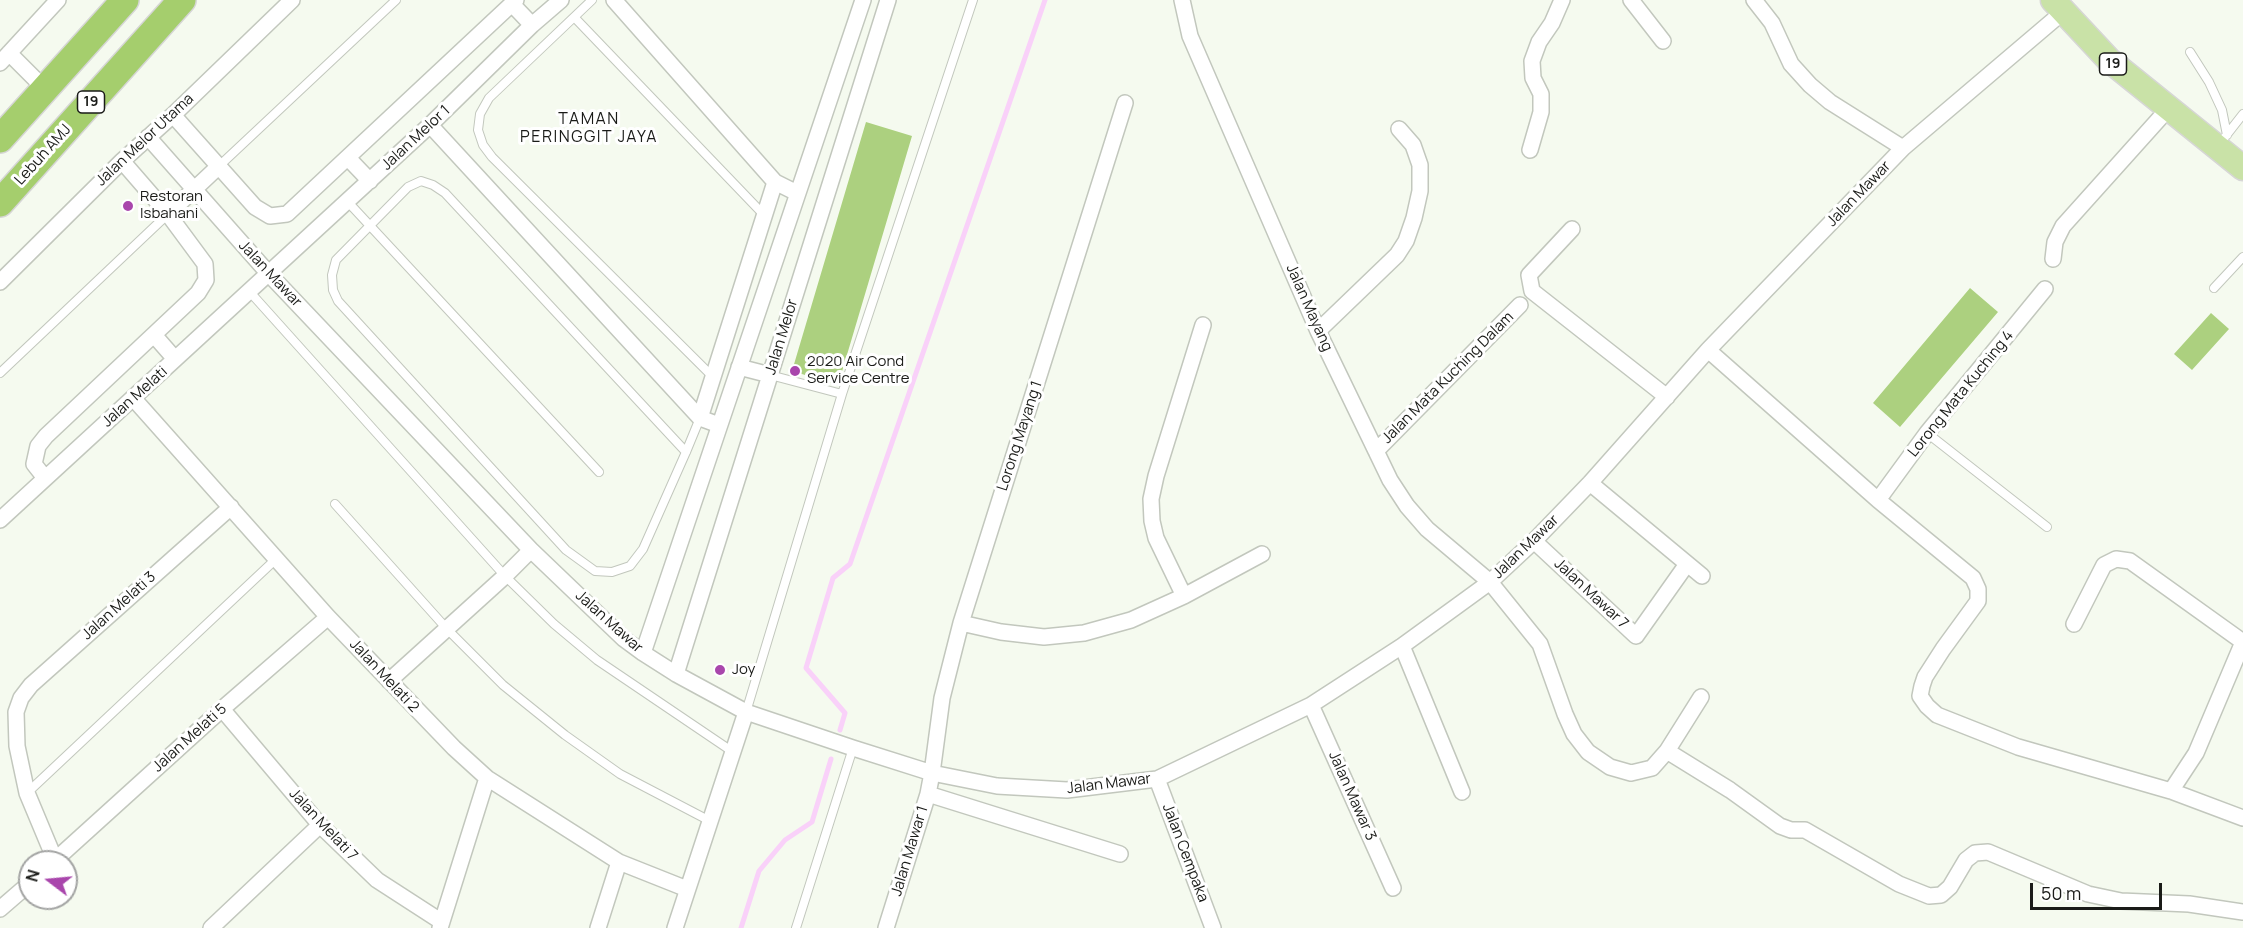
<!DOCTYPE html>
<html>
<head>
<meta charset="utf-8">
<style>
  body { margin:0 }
  #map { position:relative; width:2243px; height:928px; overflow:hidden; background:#f5faef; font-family:Manrope,sans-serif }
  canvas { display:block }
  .north { position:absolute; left:18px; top:850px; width:60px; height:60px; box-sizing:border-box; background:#fff; border:2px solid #a3a4a3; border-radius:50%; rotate:286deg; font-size:16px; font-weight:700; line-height:24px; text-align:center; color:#1a1b18 }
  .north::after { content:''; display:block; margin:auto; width:21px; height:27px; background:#a946ac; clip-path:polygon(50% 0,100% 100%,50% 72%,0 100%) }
  .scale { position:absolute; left:2030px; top:883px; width:132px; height:27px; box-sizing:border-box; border:3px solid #1a1b18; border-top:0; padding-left:8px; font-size:18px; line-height:21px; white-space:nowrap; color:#1a1b18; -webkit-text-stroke:4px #fff; paint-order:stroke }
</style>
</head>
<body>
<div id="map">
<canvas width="2243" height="928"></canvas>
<div class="north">N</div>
<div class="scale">50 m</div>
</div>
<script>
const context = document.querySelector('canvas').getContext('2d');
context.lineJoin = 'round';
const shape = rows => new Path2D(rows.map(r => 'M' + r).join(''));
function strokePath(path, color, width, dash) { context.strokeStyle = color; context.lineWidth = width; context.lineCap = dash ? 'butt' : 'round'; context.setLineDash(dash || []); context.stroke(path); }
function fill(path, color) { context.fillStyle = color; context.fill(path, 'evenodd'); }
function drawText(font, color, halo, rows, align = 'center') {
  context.font = font + ' Manrope,sans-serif'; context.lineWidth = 6; context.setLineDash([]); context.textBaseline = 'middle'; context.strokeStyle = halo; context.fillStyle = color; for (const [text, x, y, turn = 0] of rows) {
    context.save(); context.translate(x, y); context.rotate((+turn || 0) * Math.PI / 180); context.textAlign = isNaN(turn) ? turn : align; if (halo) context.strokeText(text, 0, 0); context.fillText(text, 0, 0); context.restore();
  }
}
strokePath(shape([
  [840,730,845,713,806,668,833,578,850,564,1045,0],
  [741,928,759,871,785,840,812,822,831,759]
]), '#f9d1f9', 5);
fill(shape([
  [866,122,912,136,838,385,792,371],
  [1970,288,1998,312,1900,427,1873,403],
  [2211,313,2229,329,2192,370,2174,354]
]), '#acd07f');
const lane = shape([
  [592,0,489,98,480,114,478,130,483,145,492,157,713,377],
  [575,18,764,215],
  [2190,52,2209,82,2222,110,2227,135],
  [2225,137,2243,114],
  [218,167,396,0],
  [347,201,599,472],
  [2214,288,2243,257],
  [249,291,505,576,554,624,597,660,733,752],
  [0,373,168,214],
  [770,375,842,394],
  [1927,433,2047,527],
  [686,452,445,193,433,185,421,181,408,187,336,260,332,275,333,290,338,301,566,550,595,571,612,572,630,566,643,549,686,452,700,418],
  [335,504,447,629,503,685,565,735,620,774,710,821],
  [746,712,842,394,973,0],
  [27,793,276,559],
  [796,928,853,748]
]);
const street = shape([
  [614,0,775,182,797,193],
  [1182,0,1190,36,1318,331,1390,480,1407,506,1427,529,1490,582,1540,644,1565,714,1574,734,1588,752,1610,767,1631,773,1652,768,1667,751,1701,697],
  [1631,0,1663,41],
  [1754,0,1772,23,1791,64,1810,85,1830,102,1903,148],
  [512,4,532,25],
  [9,53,45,89],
  [0,63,58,0],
  [173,115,255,207,270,216,287,214,516,0],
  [430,125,700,418,719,425],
  [148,137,269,274,531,550,624,639,643,653,676,674,746,712,853,748,932,773,997,786,1067,790,1157,779,1311,705,1402,646,1490,582,1534,541,1590,483,1708,350,1903,148,2063,12],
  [1530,150,1541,112,1541,94,1533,78,1532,61,1539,42,1552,23,1562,0],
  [348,158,370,181],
  [168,214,218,167],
  [1572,229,1529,275,1532,291,1667,397],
  [2053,259,2055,242,2063,226,2168,109],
  [0,282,122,161,173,115,292,0],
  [1318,331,1397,255,1406,241,1414,218,1420,191,1420,165,1413,145,1399,129],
  [154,335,175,359],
  [1708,350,1878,500,1973,578,1978,589,1978,601,1943,649,1925,677,1922,686,1920,696,1927,706,1937,715,2018,747,2171,791,2243,818],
  [739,367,770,375],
  [133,398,328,617,454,748,487,778,619,862,687,889],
  [700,418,775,182],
  [1376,451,1520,305],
  [45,478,34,464,38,446,46,436,198,293,206,280,205,264,168,214,122,161],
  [1590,483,1702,576],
  [1878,500,1927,433,2045,289],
  [0,520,430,125,532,25,561,0],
  [1534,541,1636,636,1687,564],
  [1184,596,1156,538,1152,521,1151,499,1156,476,1203,325],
  [961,623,1001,632,1044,637,1084,633,1131,620,1184,596,1262,554],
  [2074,624,2104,565,2116,559,2130,561,2243,642],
  [1402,646,1462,792],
  [643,653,863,0],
  [676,674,888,0],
  [389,681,505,576,531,550],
  [1311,705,1393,888],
  [222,709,320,825,377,880,442,922],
  [1667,751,1730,790,1780,826,1791,830,1805,830,1899,884,1929,896,1941,895,1950,887,1966,860,1975,853,1988,852,2088,894,2121,901,2189,904,2243,912],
  [1157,779,1213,928],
  [2171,791,2196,753,2243,642],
  [928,794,1120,854],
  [55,860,27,793,17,746,16,712,21,698,31,685,231,507],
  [53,862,222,709,328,617],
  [0,909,30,883],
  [211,928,320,825],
  [440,928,487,778],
  [598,928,619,862],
  [675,928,746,712],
  [886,928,928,794,932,773,942,698,961,623,1125,103]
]);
const primary = shape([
  [2053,0,2109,60,2243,168]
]);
const highway = shape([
  [0,139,125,0],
  [0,203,182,0]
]);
strokePath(lane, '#c2c7bd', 10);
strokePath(street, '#c2c7bd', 18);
strokePath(primary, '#d6d6d5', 27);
strokePath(highway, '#d6d6d5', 30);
strokePath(lane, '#fff', 8);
strokePath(street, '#fff', 15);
strokePath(primary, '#c9e2a7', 24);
strokePath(highway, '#a5ce6d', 27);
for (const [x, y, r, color] of [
  [128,206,6,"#a946ac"],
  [795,371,6,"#a946ac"],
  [720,670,6,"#a946ac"]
]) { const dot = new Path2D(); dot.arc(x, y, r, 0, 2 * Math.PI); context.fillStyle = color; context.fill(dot); strokePath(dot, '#fff', 2); }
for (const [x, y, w] of [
  [2113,64,27],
  [91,102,27]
]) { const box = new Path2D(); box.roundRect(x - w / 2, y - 11, w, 22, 4.5); context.fillStyle = '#fff'; context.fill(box); strokePath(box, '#1a1b18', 1.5); }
drawText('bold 14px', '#1a1b18', null, [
  ["19",2113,64],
  ["19",91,102]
]);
drawText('15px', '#1a1b18', '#fff', [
  ["Jalan Melor 1",416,138,-43],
  ["Jalan Melor Utama",145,140,-43],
  ["Lebuh AMJ",43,155,-48],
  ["Jalan Mawar",1859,194,-46],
  ["Jalan Mawar",270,274,47],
  ["Jalan Mayang",1309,308,66],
  ["Jalan Melor",782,337,-73],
  ["Jalan Mata Kuching Dalam",1448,378,-45],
  ["Lorong Mata Kuching 4",1961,394,-51],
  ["Jalan Melati",135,397,-42],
  ["Lorong Mayang 1",1020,436,-72],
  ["Jalan Mawar",1526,547,-44],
  ["Jalan Mawar 7",1591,594,43],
  ["Jalan Melati 3",119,606,-42],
  ["Jalan Mawar",609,622,42],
  ["Jalan Melati 2",384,676,47],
  ["Jalan Melati 5",190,738,-42],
  ["Jalan Mawar",1109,784,-7],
  ["Jalan Mawar 3",1352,796,66],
  ["Jalan Melati 7",323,825,47],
  ["Jalan Mawar 1",910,851,-73],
  ["Jalan Cempaka",1185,853,69]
]);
drawText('15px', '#1a1b18', '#fff', [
  ["Restoran",140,197],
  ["Isbahani",140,214],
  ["2020 Air Cond",807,362],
  ["Service Centre",807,379],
  ["Joy",732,670]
], 'left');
context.letterSpacing = '1.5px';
drawText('16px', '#1a1b18', '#fff', [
  ["TAMAN",589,120],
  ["PERINGGIT JAYA",589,138]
]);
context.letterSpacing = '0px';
</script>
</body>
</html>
